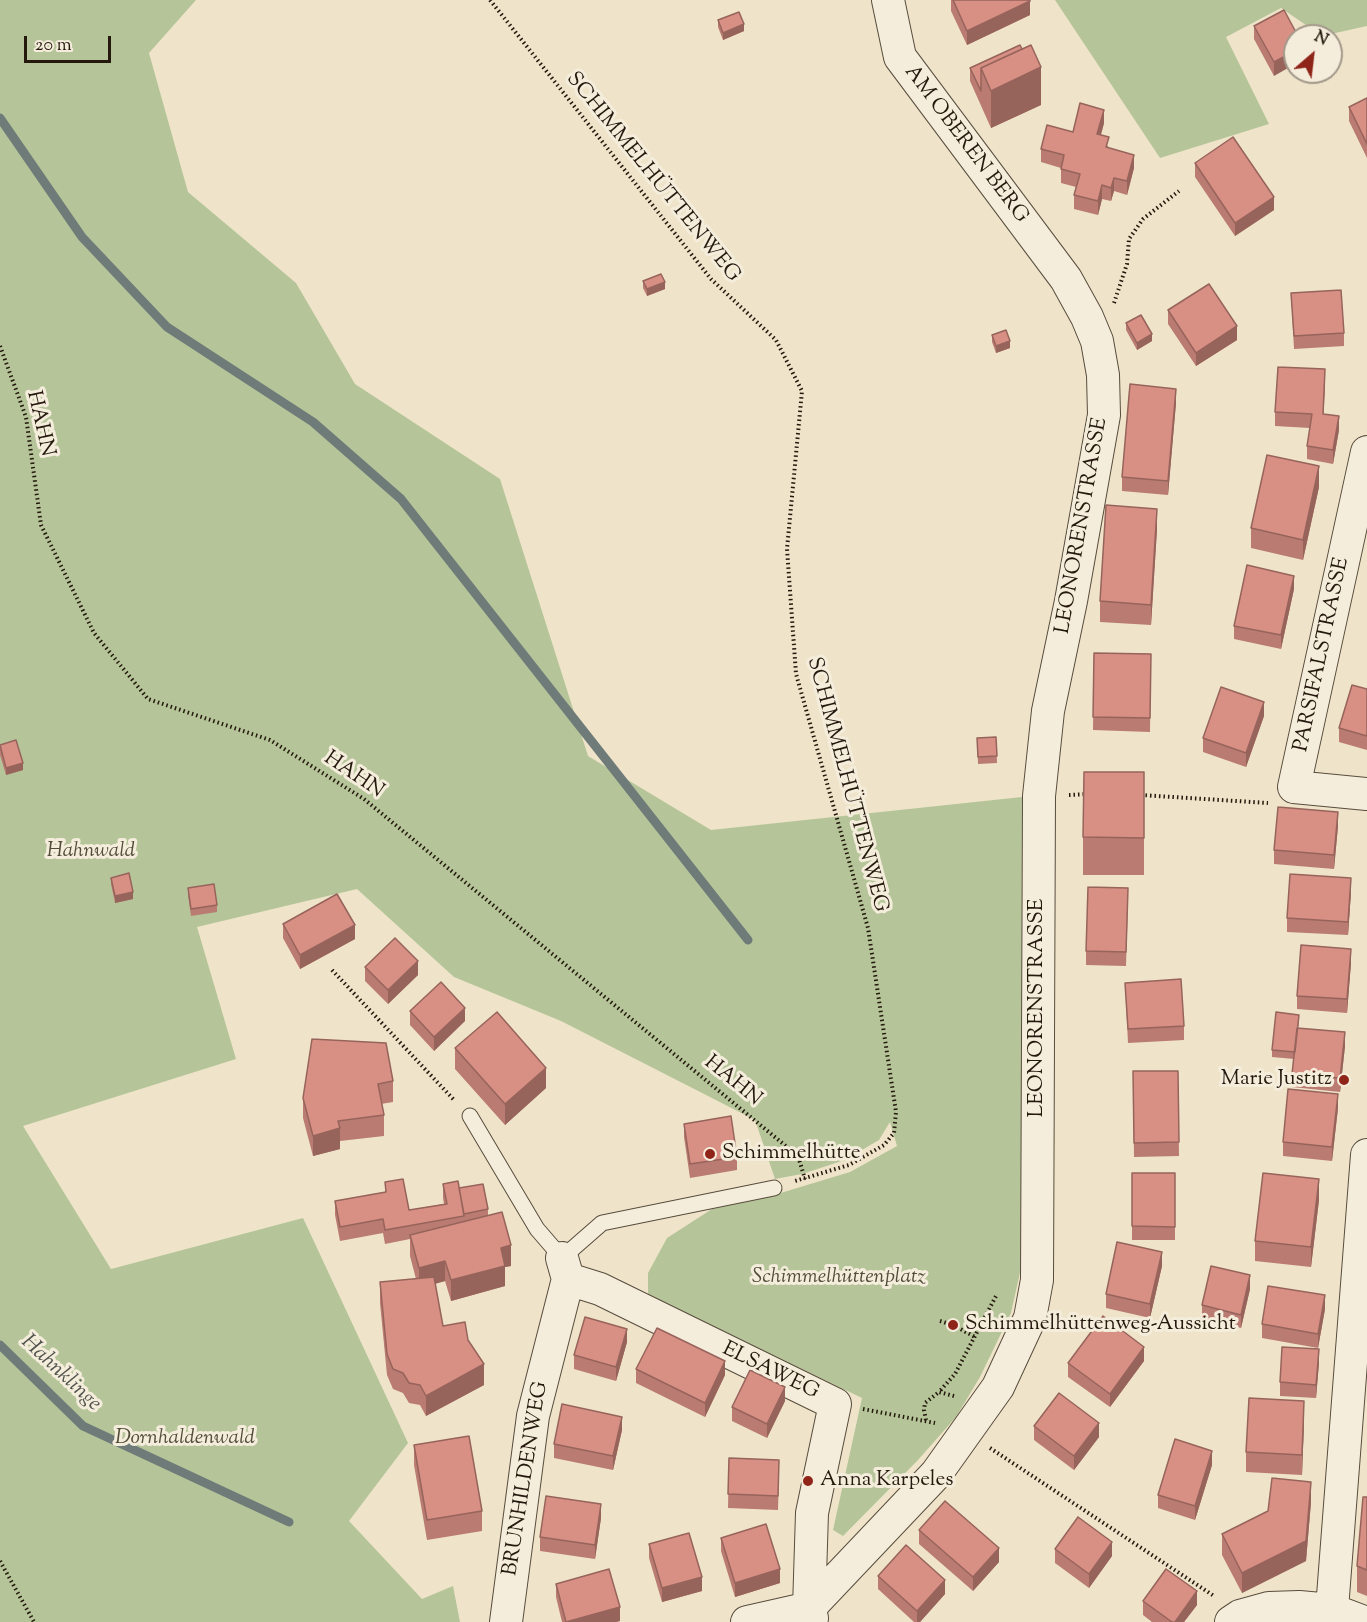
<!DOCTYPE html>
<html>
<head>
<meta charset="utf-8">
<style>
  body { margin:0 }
  #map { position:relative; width:1367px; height:1622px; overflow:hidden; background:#efe4c9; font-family:"Sorts Mill Goudy",serif }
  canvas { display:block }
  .north { position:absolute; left:1283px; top:24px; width:60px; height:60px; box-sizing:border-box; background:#f5eddc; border:2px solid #a2988a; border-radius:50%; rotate:28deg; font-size:16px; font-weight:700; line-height:24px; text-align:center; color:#25190e }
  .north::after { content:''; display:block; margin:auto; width:21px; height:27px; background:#8f2418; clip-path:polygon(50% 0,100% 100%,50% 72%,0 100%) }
  .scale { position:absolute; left:24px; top:36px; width:87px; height:27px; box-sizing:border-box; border:3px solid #25190e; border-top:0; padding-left:8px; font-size:18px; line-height:21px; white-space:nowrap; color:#25190e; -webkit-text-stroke:4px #f5eddc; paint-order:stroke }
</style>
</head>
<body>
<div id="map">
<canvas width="1367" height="1622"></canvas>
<div class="north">N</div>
<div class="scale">20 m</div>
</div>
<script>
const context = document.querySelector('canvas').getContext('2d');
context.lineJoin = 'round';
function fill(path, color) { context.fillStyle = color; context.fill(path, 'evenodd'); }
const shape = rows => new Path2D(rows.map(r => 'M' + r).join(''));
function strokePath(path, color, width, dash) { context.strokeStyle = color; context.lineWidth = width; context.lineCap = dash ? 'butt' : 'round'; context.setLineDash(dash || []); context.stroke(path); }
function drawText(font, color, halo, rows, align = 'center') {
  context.font = font + ' "Sorts Mill Goudy",serif'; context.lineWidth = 6; context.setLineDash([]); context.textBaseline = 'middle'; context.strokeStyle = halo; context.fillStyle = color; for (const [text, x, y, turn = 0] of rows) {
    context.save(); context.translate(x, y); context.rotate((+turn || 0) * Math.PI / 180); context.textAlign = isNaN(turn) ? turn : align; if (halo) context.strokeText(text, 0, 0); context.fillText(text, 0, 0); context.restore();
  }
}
fill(shape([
  [0,0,196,0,149,53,188,192,296,283,355,384,500,479,588,756,711,830,1022,797,1021,1268,1011,1313,980,1377,956,1417,918,1460,843,1536,833,1530,862,1398,648,1295,648,1273,667,1238,712,1209,774,1195,850,1172,897,1146,890,1122,879,1140,845,1160,802,1174,775,1179,755,1120,561,1021,454,977,357,889,197,927,236,1059,23,1126,111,1269,303,1218,408,1443,349,1521,422,1599,453,1586,460,1622,0,1622],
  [1055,0,1367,0,1367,26,1322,36,1281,8,1226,37,1269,124,1160,158]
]), '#b5c599');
strokePath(shape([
  [0,118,82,237,167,327,313,422,401,499,748,940],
  [0,1345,83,1426,289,1522]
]), '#6e7b79', 9);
const lane = shape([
  [470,1116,537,1229,562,1258,602,1223,774,1188]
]);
const street = shape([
  [1367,452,1294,787,1367,794],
  [568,1279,600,1289,835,1404,812,1513,809,1608,812,1618],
  [506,1622,533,1416,568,1279,562,1258],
  [747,1622,809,1608,936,1474,998,1387,1030,1318,1037,1280,1039,796,1048,711,1071,601,1104,415,1103,375,1097,341,1087,317,1066,279,900,57,888,0],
  [1231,1622,1240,1616,1269,1608,1299,1607,1332,1610,1364,1622],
  [1331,1622,1367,1155]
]);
strokePath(lane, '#584c3d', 17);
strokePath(street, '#584c3d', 34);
strokePath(shape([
  [490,0,711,279,776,340,802,391,787,549,796,674,868,928,896,1112,894,1133,884,1145,849,1165,795,1181],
  [1114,303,1127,264,1129,239,1143,219,1179,191],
  [0,346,26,417,41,525,94,633,148,699,270,740,364,799,798,1156,805,1179],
  [1069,795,1089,794],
  [1141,795,1268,803],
  [332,970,455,1101],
  [940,1321,953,1325,975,1337],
  [954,1396,939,1392,955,1374,996,1296],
  [863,1409,935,1423],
  [926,1420,924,1410,925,1403,939,1392],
  [990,1448,1214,1596],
  [0,1561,34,1622]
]), '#25190e', 4, [1.5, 3]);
strokePath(lane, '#f5eddc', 15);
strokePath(street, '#f5eddc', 32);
fill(shape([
  [951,0,1030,0,1030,15,967,45,951,11],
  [1284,10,1274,76,1254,39,1254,26],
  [718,20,744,31,723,40,718,27],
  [1022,49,1041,105,991,128,970,81,970,68],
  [1367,98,1367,158,1349,121,1349,107],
  [1104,123,1101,135,1109,148,1134,168,1127,195,1114,191,1111,201,1102,199,1098,215,1074,209,1074,195,1076,187,1061,183,1061,168,1041,162,1041,149,1073,132],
  [1195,163,1274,210,1235,236,1195,177],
  [643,281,665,289,647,296,643,288],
  [1291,293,1344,333,1344,346,1294,349],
  [1168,310,1237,340,1196,366,1168,324],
  [1126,323,1152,341,1137,350,1126,330],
  [992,335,1010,348,996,353,992,342],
  [1325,383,1323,414,1339,430,1333,464,1307,459,1307,446,1310,428,1275,426,1275,412],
  [1176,403,1168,495,1122,491,1122,477],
  [1319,487,1303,560,1251,548,1251,528],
  [1157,529,1151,625,1100,622,1100,601],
  [1294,589,1281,649,1234,639,1234,626],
  [1094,653,1151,654,1150,732,1093,730],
  [1367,689,1367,750,1339,742,1339,728],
  [1264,716,1246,767,1203,752,1203,738],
  [996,737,997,763,978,764,977,738],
  [0,745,23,770,6,775,0,755],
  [1144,772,1144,875,1083,875,1083,837],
  [1338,826,1334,869,1274,864,1274,850],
  [111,878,133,899,115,903,111,884],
  [188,888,217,905,217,912,191,916,188,895],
  [1351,892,1348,935,1287,932,1287,918],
  [1128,902,1126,966,1086,965,1086,951],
  [283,924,355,939,300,969,283,938],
  [1351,963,1347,1013,1297,1009,1297,996],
  [365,967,418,975,388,1004,365,981],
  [1125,983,1184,1026,1184,1040,1128,1043],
  [410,1011,465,1021,434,1051,410,1025],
  [1299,1022,1298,1028,1345,1046,1340,1092,1292,1087,1294,1059,1272,1057,1272,1050],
  [455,1048,546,1088,505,1125,455,1069],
  [1133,1071,1178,1071,1179,1156,1134,1157],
  [393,1081,393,1102,381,1104,384,1115,384,1136,340,1141,340,1149,313,1156,303,1118,303,1098],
  [1338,1108,1332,1161,1283,1156,1283,1142],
  [684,1124,737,1157,737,1170,690,1178,684,1137],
  [1132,1173,1175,1173,1175,1240,1132,1240],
  [385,1182,409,1210,444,1204,443,1198,443,1184,459,1188,488,1209,488,1215,511,1266,505,1267,505,1286,451,1301,445,1281,435,1284,443,1326,468,1340,484,1385,426,1416,420,1405,409,1403,403,1393,393,1389,387,1375,380,1303,380,1282,416,1279,410,1256,410,1239,385,1244,383,1233,340,1241,335,1215,335,1201,385,1192],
  [1319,1200,1311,1267,1255,1261,1255,1241],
  [1162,1266,1150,1318,1106,1308,1106,1294],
  [1250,1289,1241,1328,1202,1319,1202,1305],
  [1325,1309,1318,1348,1262,1338,1262,1324],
  [627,1342,616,1381,574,1369,574,1355],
  [1144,1361,1110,1407,1068,1377,1068,1363],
  [1319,1363,1316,1398,1280,1396,1280,1382],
  [636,1369,725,1375,705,1417,636,1383],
  [785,1401,767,1438,732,1421,732,1407],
  [1304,1421,1302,1475,1246,1472,1246,1452],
  [1034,1426,1099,1437,1074,1470,1034,1440],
  [622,1430,613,1470,554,1458,554,1444],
  [414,1445,482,1511,482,1531,427,1540,414,1465],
  [729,1458,779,1474,778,1510,728,1508],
  [1212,1465,1195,1520,1158,1508,1158,1495],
  [1367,1497,1367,1596,1357,1592,1357,1566],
  [1311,1502,1306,1561,1242,1593,1222,1555,1222,1534,1268,1511],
  [601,1518,595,1559,540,1551,540,1537],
  [919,1530,999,1562,973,1591,919,1544],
  [721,1538,780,1583,735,1597,721,1551],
  [649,1544,702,1591,662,1602,649,1558],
  [1055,1549,1112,1556,1089,1588,1055,1563],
  [878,1576,945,1594,920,1622,914,1622,878,1589],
  [556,1584,620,1621,616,1622,562,1622,556,1597],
  [1143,1601,1197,1605,1184,1622,1152,1622,1143,1615]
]), '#ba7b72');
fill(shape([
  [1030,1,1030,15,967,45,967,31],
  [744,24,744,31,723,40,723,33],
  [1295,51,1295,64,1274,76,1274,62],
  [1041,67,1041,105,991,128,991,91],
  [1104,110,1104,123,1097,148,1097,134],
  [1134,155,1134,168,1127,195,1127,181],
  [1114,178,1114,191,1111,201,1111,188],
  [1102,185,1102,199,1098,215,1098,201],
  [1274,197,1274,210,1235,236,1235,223],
  [665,282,665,289,647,296,647,289],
  [1237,326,1237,340,1196,366,1196,353],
  [1152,334,1152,341,1137,350,1137,343],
  [1010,341,1010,348,996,353,996,346],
  [1325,369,1325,383,1323,427,1323,414],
  [1176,389,1176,403,1168,495,1168,481],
  [1339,416,1339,430,1333,464,1333,450],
  [1319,466,1319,487,1303,560,1303,540],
  [1157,509,1157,529,1151,625,1151,605],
  [1294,576,1294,589,1281,649,1281,635],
  [1264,702,1264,716,1246,767,1246,753],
  [23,763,23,770,6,775,6,768],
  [1338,812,1338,826,1334,869,1334,855],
  [1351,878,1351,892,1348,935,1348,922],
  [133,892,133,899,115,903,115,896],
  [355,925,355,939,300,969,300,955],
  [1351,949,1351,963,1347,1013,1347,999],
  [418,961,418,975,388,1004,388,990],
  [465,1008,465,1021,434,1051,434,1037],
  [1345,1032,1345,1046,1340,1092,1340,1078],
  [546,1068,546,1088,505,1125,505,1104],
  [1338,1094,1338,1108,1332,1161,1332,1147],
  [340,1128,340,1149,313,1156,313,1136],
  [1319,1179,1319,1200,1311,1267,1311,1247],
  [511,1245,511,1266,505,1267,505,1286,451,1301,451,1280,501,1248],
  [1162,1252,1162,1266,1150,1318,1150,1304],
  [445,1261,445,1281,419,1288,419,1268],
  [1250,1275,1250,1289,1241,1328,1241,1315],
  [1325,1295,1325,1309,1318,1348,1318,1334],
  [627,1329,627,1342,616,1381,616,1367],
  [1144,1347,1144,1361,1110,1407,1110,1394],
  [1319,1349,1319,1363,1316,1398,1316,1385],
  [725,1361,725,1375,705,1417,705,1403],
  [484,1364,484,1385,426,1416,426,1396],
  [785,1387,785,1401,767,1438,767,1424],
  [1304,1401,1304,1421,1302,1475,1302,1455],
  [622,1417,622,1430,613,1470,613,1456],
  [1099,1423,1099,1437,1074,1470,1074,1456],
  [1212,1451,1212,1465,1195,1520,1195,1506],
  [1311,1482,1311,1502,1306,1561,1242,1593,1242,1573],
  [601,1504,601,1518,595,1559,595,1545],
  [1112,1542,1112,1556,1089,1588,1089,1574],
  [999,1548,999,1562,973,1591,973,1577],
  [780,1569,780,1583,735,1597,735,1583],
  [702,1577,702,1591,662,1602,662,1588],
  [945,1580,945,1594,920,1622,917,1622,917,1611],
  [1197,1591,1197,1605,1184,1622,1175,1622],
  [620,1607,620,1621,616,1622,566,1622]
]), '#97645c');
const building = shape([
  [953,0,1030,0,1030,1,967,31,953,0],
  [1284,10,1298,36,1295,36,1295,51,1274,62,1254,26,1284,10],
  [739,12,744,24,723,33,718,20,739,12],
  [1020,45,1022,49,981,68,981,91,970,68,1020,45],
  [1031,45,1041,67,991,91,981,68,1031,45],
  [1367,98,1367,144,1349,107,1367,98],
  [1080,103,1104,110,1097,134,1109,137,1106,147,1134,155,1127,181,1114,178,1111,188,1102,185,1098,201,1074,195,1080,174,1061,169,1064,155,1041,149,1047,125,1073,132,1080,103],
  [1233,137,1274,197,1235,223,1195,163,1233,137],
  [661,274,665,282,647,289,643,281,661,274],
  [1209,284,1237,326,1196,353,1168,310,1209,284],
  [1341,290,1344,333,1294,336,1291,293,1341,290],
  [1141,315,1152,334,1137,343,1126,323,1141,315],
  [1006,330,1010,341,996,346,992,335,1006,330],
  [1278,367,1325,369,1323,414,1339,416,1333,450,1307,446,1312,414,1275,412,1278,367],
  [1130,384,1176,389,1168,481,1122,477,1130,384],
  [1267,455,1319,466,1303,540,1251,528,1267,455],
  [1106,505,1157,509,1151,605,1100,601,1106,505],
  [1247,565,1294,576,1281,635,1234,626,1247,565],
  [1094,653,1151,654,1150,718,1093,717,1094,653],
  [1352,685,1367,689,1367,736,1339,728,1352,685],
  [1221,687,1264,702,1246,753,1203,738,1221,687],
  [996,737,997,756,978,757,977,738,996,737],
  [16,740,23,763,6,768,0,745,16,740],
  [1084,772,1144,772,1144,838,1083,837,1084,772],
  [1278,807,1338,812,1334,855,1274,850,1278,807],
  [129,873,133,892,115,896,111,878,129,873],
  [1290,874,1351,878,1348,922,1287,918,1290,874],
  [214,884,217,905,191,909,188,888,214,884],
  [1088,887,1128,888,1126,952,1086,951,1088,887],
  [337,894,355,925,300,955,283,924,337,894],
  [395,938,418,961,388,990,365,967,395,938],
  [1301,945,1351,949,1347,999,1297,996,1301,945],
  [1181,979,1184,1026,1128,1029,1125,983,1181,979],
  [441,982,465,1008,434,1037,410,1011,441,982],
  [497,1012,546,1068,505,1104,455,1048,497,1012],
  [1276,1012,1299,1015,1295,1052,1272,1050,1276,1012],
  [1297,1028,1345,1032,1340,1078,1292,1074,1297,1028],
  [312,1039,386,1043,393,1081,378,1084,384,1115,338,1121,340,1128,313,1136,303,1098,312,1039],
  [1133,1071,1178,1071,1179,1142,1134,1143,1133,1071],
  [1288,1089,1338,1094,1332,1147,1283,1142,1288,1089],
  [731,1116,737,1157,690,1164,684,1124,731,1116],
  [1132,1173,1175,1173,1175,1227,1132,1226,1132,1173],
  [1263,1173,1319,1179,1311,1247,1255,1241,1263,1173],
  [403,1179,409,1210,447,1204,443,1184,458,1181,464,1216,385,1230,383,1219,340,1227,335,1201,386,1192,385,1182,403,1179],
  [483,1184,488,1209,464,1214,459,1188,483,1184],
  [502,1212,511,1245,501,1248,505,1266,451,1280,445,1261,419,1268,410,1235,502,1212],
  [1117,1242,1162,1252,1150,1304,1106,1294,1117,1242],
  [1211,1266,1250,1275,1241,1315,1202,1305,1211,1266],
  [434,1277,443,1326,465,1322,468,1340,484,1364,426,1396,420,1385,409,1383,403,1373,393,1369,387,1354,380,1282,434,1277],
  [1268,1286,1325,1295,1318,1334,1262,1324,1268,1286],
  [1103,1316,1144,1347,1110,1394,1068,1363,1103,1316],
  [585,1317,627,1329,616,1367,574,1355,585,1317],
  [657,1328,725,1361,705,1403,636,1369,657,1328],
  [1282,1347,1319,1349,1316,1385,1280,1382,1282,1347],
  [750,1370,785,1387,767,1424,732,1407,750,1370],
  [1059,1393,1099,1423,1074,1456,1034,1426,1059,1393],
  [1249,1398,1304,1401,1302,1455,1246,1452,1249,1398],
  [562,1404,622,1417,613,1456,554,1444,562,1404],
  [469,1436,482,1511,427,1520,414,1445,469,1436],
  [1175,1439,1212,1451,1195,1506,1158,1495,1175,1439],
  [729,1458,779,1460,778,1496,728,1494,729,1458],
  [1272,1478,1311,1482,1306,1541,1242,1573,1222,1534,1268,1511,1272,1478],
  [546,1496,601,1504,595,1545,540,1537,546,1496],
  [1363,1497,1367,1497,1367,1570,1357,1566,1363,1497],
  [945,1501,999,1548,973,1577,919,1530,945,1501],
  [1078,1517,1112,1542,1089,1574,1055,1549,1078,1517],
  [766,1524,780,1569,735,1583,721,1538,766,1524],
  [689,1533,702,1577,662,1588,649,1544,689,1533],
  [906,1545,945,1580,917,1611,878,1576,906,1545],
  [609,1569,620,1607,566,1622,556,1584,609,1569],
  [1166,1569,1197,1591,1175,1622,1172,1622,1143,1601,1166,1569]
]);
fill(building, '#d88f84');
strokePath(building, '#97645c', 1.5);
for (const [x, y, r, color] of [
  [1344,1080,6,"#8f2418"],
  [710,1154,6,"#8f2418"],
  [953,1325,6,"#8f2418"],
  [808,1481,6,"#8f2418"]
]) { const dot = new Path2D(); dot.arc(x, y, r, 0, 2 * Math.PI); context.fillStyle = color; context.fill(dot); strokePath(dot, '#f5eddc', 2); }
drawText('21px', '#25190e', '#f5eddc', [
  ["AM OBEREN BERG",965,145,53],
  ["SCHIMMELHÜTTENWEG",652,178,51],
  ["HAHN",39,424,77],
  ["LEONORENSTRASSE",1083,526,-80],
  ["PARSIFALSTRASSE",1323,655,-78],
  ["HAHN",353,776,34],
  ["SCHIMMELHÜTTENWEG",846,785,75],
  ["LEONORENSTRASSE",1038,1008,-90],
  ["HAHN",732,1082,39],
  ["ELSAWEG",770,1372,26],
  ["BRUNHILDENWEG",527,1479,-81]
]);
drawText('italic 21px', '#504d38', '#f5eddc', [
  ["Hahnwald",91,852],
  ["Schimmelhüttenplatz",839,1278],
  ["Dornhaldenwald",185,1439]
]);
drawText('21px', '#25190e', '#f5eddc', [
  ["Marie Justitz",1332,1080,"right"],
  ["Schimmelhütte",722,1154],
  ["Schimmelhüttenweg-Aussicht",965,1325],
  ["Anna Karpeles",820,1481]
], 'left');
drawText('italic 22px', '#50524d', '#f5eddc', [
  ["Hahnklinge",60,1374,43]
]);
</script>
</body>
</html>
